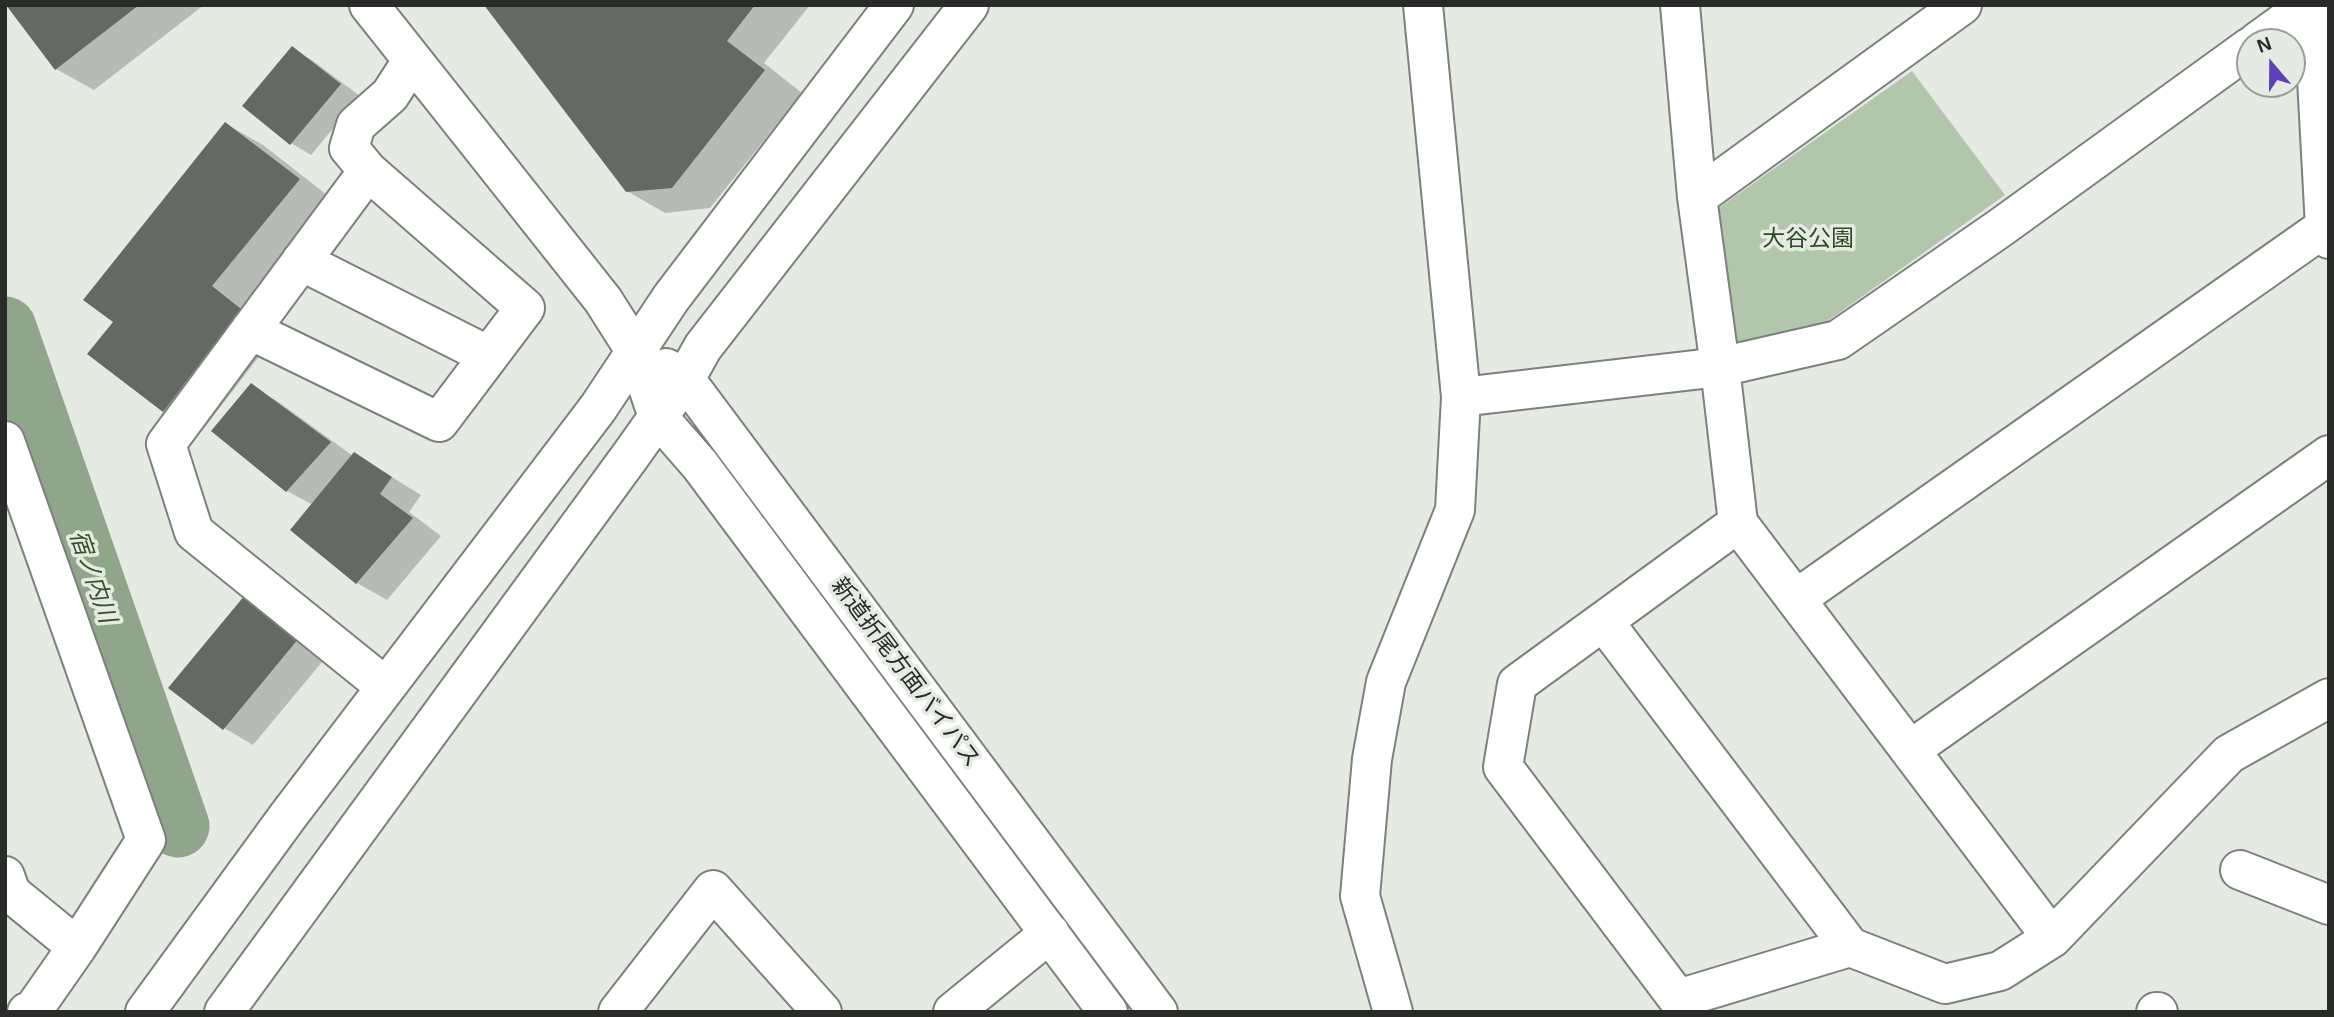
<!DOCTYPE html>
<html>
<head>
<meta charset="utf-8">
<style>
  body { margin:0 }
  #map { position:relative; width:2334px; height:1017px; overflow:hidden; background:#e5eae3; font-family:Helvetica,sans-serif }
  canvas { display:block }
  .frame { position:absolute; inset:0; border:7px solid #292b29; pointer-events:none }
  .north { position:absolute; left:2236px; top:28px; width:70px; height:70px; box-sizing:border-box; background:#e5eae3; border:2px solid #9a9e99; border-radius:50%; rotate:340deg; font-size:19px; font-weight:700; line-height:28px; text-align:center; color:#292b29 }
  .north::after { content:''; display:block; margin:auto; width:24px; height:32px; background:#5e41b9; clip-path:polygon(50% 0,100% 100%,50% 72%,0 100%) }
</style>
</head>
<body>
<div id="map">
<canvas width="2334" height="1017"></canvas>
<div class="frame"></div>
<div class="north">N</div>
</div>
<script>
const context = document.querySelector('canvas').getContext('2d');
context.lineJoin = 'round';
function fill(path, color) { context.fillStyle = color; context.fill(path, 'evenodd'); }
const shape = rows => new Path2D(rows.map(r => 'M' + r).join(''));
function strokePath(path, color, width, dash) { context.strokeStyle = color; context.lineWidth = width; context.lineCap = dash ? 'butt' : 'round'; context.setLineDash(dash || []); context.stroke(path); }
function drawText(font, color, halo, rows, align = 'center') {
  context.font = font + ' Helvetica,"Noto Sans JP",sans-serif'; context.lineWidth = 7; context.setLineDash([]); context.textBaseline = 'middle'; context.strokeStyle = halo; context.fillStyle = color; for (const [text, x, y, turn = 0] of rows) {
    context.save(); context.translate(x, y); context.rotate((+turn || 0) * Math.PI / 180); context.textAlign = isNaN(turn) ? turn : align; if (halo) context.strokeText(text, 0, 0); context.fillText(text, 0, 0); context.restore();
  }
}
fill(shape([
  [1912,71,2005,195,1822,325,1733,348,1717,209]
]), '#b2c6ac');
fill(shape([
  [8,5,204,5,94,90,56,69],
  [486,5,810,5,764,63,802,93,710,208,665,213,627,191],
  [292,49,312,60,360,96,311,155,291,143],
  [226,124,263,145,336,202,248,309,278,332,201,432,164,411,116,322],
  [251,386,280,403,353,456,354,454,421,495,409,512,441,536,387,600,357,583,293,530,313,505,287,491],
  [245,598,327,656,253,745,224,728]
]), '#0003');
strokePath(shape([
  [5,328,178,826]
]), '#90a68a', 63);
fill(shape([
  [6,5,139,5,55,70],
  [484,5,755,5,727,41,765,70,672,188,626,192],
  [292,46,341,84,290,145,242,106],
  [225,122,300,179,212,286,241,309,163,412,87,354,113,322,83,300],
  [251,383,331,442,286,492,211,431],
  [354,452,392,477,380,494,413,518,356,584,290,530],
  [245,595,299,638,223,730,168,688]
]), '#646963');
const minor = shape([
  [369,5,603,300,636,352,658,417,700,465,1108,1012],
  [1680,5,1697,197,1720,367,1738,523,2052,938],
  [2313,5,2325,227,2329,239],
  [2257,42,2308,5],
  [1697,197,1962,5],
  [301,261,489,356],
  [250,330,439,422,525,308,368,171],
  [666,368,685,379,1158,1012],
  [1461,397,1720,367,1838,340,2000,228,2250,47],
  [5,441,146,840,77,947,33,1010,27,1012],
  [1738,523,1517,684,1503,767,1678,999,1850,947,1945,984,2000,971,2052,938,2229,754,2329,698],
  [1796,599,2325,227],
  [1604,622,1850,947],
  [386,687,194,532,166,444,368,171,349,148,356,125,390,95,412,61],
  [1910,750,2329,455],
  [2240,870,2329,905],
  [5,876,11,893,77,947],
  [145,1012,288,816,598,408,671,298,894,5],
  [224,1012,631,455,685,379,703,347,969,5],
  [618,1012,713,890,822,1012],
  [953,1012,1050,933],
  [1393,1012,1360,896,1372,759,1386,682,1455,510,1461,397,1423,5],
  [2156,1012,2158,1012]
]);
strokePath(minor, '#7c817b', 42);
strokePath(minor, '#fff', 38);
drawText('23px', '#2b4b21', '#e5eae3', [
  ["大谷公園",1808,240]
]);
drawText('23px', '#292b29', '#e5eae3', [
  ["新道折尾方面バイパス",905,673,53]
]);
drawText('italic 24px', '#325228', '#e5eae3', [
  ["宿ノ内川",92,577,71]
]);
</script>
</body>
</html>
